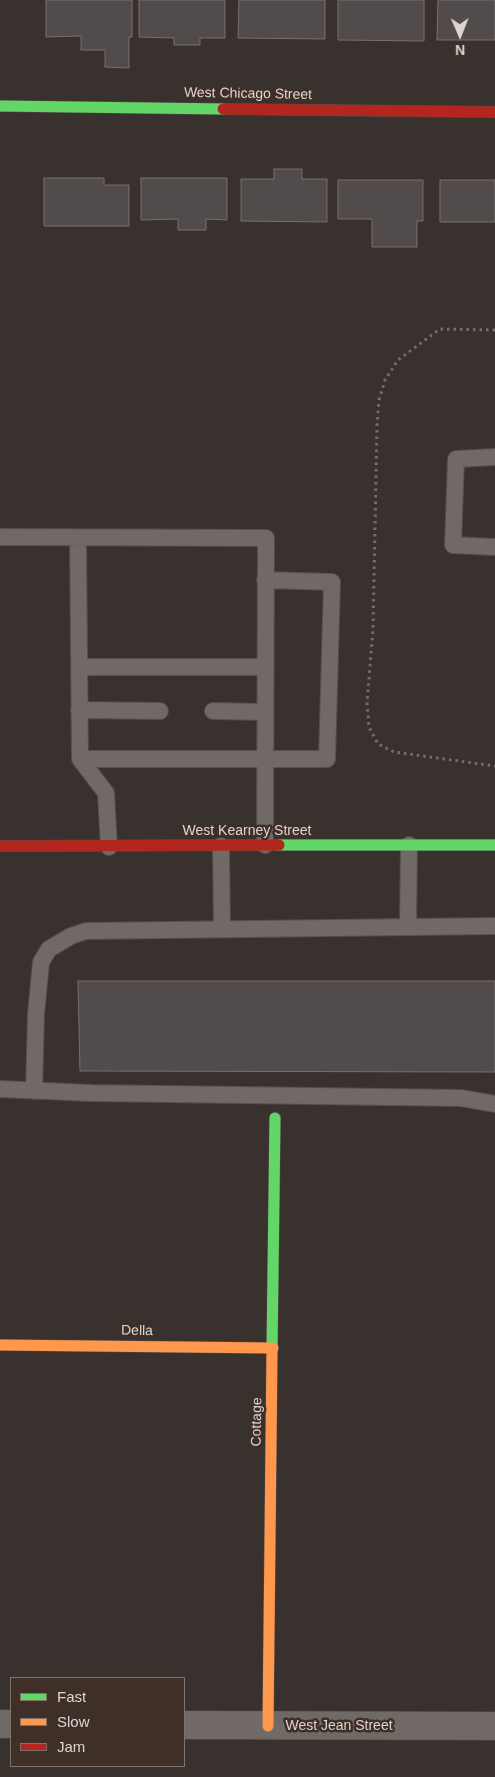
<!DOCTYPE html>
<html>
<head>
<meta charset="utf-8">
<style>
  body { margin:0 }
  #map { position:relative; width:495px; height:1777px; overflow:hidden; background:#39312d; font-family:Helvetica,sans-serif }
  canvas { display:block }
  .legend { position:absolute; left:10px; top:1677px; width:175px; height:90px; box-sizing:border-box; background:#3e3028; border:1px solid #7e726b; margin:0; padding:6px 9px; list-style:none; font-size:15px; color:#dfd5d0 }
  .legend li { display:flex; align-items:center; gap:10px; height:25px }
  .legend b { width:25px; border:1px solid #7e726b }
  .north { position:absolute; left:435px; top:10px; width:50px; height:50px; -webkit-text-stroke:4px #3e3028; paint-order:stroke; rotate:179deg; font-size:14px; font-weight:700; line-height:20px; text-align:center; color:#dfd5d0 }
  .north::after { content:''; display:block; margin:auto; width:18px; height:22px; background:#dfd5d0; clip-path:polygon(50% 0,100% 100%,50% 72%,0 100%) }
</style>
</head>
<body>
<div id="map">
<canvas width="495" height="1777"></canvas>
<ul class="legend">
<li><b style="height:6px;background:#63d668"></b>Fast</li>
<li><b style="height:6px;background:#ff974d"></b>Slow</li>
<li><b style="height:6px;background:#b3261e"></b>Jam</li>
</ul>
<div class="north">N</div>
</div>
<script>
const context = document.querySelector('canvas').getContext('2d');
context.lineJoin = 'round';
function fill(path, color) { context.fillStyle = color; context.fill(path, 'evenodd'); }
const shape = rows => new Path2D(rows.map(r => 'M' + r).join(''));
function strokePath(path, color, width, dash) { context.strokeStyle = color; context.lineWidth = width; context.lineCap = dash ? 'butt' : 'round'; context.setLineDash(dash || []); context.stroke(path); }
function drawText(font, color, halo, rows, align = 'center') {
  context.font = font + ' Helvetica,sans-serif'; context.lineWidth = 5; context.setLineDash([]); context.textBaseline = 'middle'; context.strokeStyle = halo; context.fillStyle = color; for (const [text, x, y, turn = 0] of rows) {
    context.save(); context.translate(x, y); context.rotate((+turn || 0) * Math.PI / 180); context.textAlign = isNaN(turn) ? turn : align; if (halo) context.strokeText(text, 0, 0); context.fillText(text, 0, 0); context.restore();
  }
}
const building = shape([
  [46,0,132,0,132,37,129,37,129,68,105,67,105,50,81,50,81,36,46,37,46,0],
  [139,0,225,0,225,38,200,38,200,45,174,45,174,38,139,37,139,0],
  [239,0,325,0,325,39,238,38,239,0],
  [338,0,424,0,424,41,338,40,338,0],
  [438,0,495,0,495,40,437,40,438,0],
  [274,169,302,169,302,179,327,179,327,222,241,221,241,179,274,179,274,169],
  [44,178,104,178,104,185,129,185,129,226,44,226,44,178],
  [141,178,227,178,227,220,206,219,206,230,178,230,178,219,141,220,141,178],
  [338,180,423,180,423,221,417,221,417,247,372,247,372,219,338,219,338,180],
  [440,180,495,180,495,222,440,222,440,180],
  [78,981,495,981,495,1072,80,1071,78,981]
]);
fill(building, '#524b4b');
strokePath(building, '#787070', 1);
const lane = shape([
  [495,457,456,459,453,545,495,547],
  [0,537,266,538,265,845],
  [78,538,80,759],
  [79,667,265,667],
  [79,710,160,711],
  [213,711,265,712],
  [221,846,222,929],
  [109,847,106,793,80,759,327,759,332,582,265,580],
  [408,926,409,845],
  [0,1089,91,1093,461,1098,495,1104],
  [34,1091,36,1014,41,962,49,949,71,936,86,931,495,926]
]);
const street = shape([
  [0,1724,11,1724],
  [184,1725,495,1726]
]);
const fast = shape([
  [0,106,223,109],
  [279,845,495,845],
  [272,1351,275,1118]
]);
const slow = shape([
  [0,1345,273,1348],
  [268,1726,272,1351]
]);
const jam = shape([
  [223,109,495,112],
  [0,846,279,845]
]);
strokePath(lane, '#554e4b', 18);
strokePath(street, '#554e4b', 29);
strokePath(fast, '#554e4b', 12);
strokePath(slow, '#554e4b', 12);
strokePath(jam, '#554e4b', 12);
strokePath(shape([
  [495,330,440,329,398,360,385,380,379,400,377,426,373,629,367,703,369,727,378,744,394,752,495,766]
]), '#746e6b', 3, [2.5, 4]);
strokePath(lane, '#706965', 16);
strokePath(street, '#706965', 28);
strokePath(fast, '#63d668', 11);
strokePath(slow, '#ff974d', 11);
strokePath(jam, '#b3261e', 11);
drawText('14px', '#dfd5d0', '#3e3028', [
  ["West Chicago Street",248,94,1],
  ["West Kearney Street",247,831],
  ["Della",137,1331,1],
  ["Cottage",257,1422,-89],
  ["West Jean Street",339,1726]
]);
</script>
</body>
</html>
